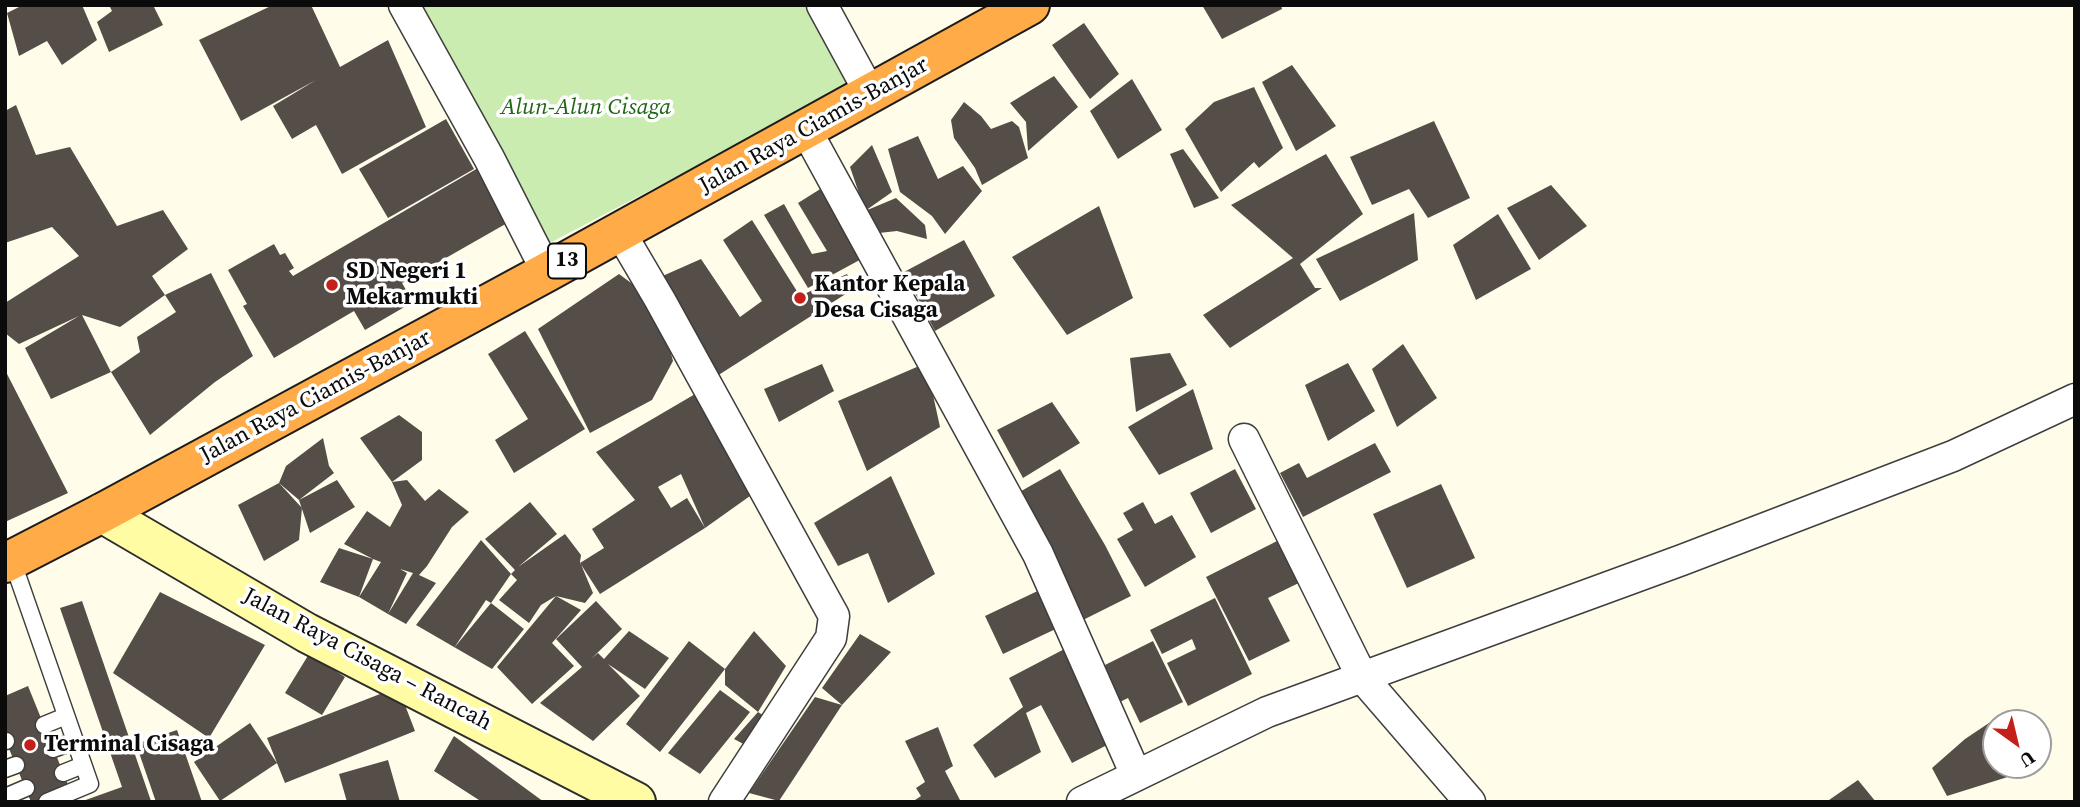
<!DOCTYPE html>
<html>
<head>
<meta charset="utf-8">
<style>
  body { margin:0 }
  #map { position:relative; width:2080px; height:807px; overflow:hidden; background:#fffde9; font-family:"Source Serif 4",serif }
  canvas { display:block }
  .frame { position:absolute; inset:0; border:7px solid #0b0b0b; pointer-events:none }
  .north { position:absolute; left:1982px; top:709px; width:70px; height:70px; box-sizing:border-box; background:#fff; border:2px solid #9d9d9d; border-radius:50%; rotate:146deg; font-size:19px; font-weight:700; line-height:28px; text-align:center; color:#0b0b0b }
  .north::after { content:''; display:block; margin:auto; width:24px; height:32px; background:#c51f19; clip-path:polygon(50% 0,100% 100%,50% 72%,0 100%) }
</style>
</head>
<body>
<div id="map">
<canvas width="2080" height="807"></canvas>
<div class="frame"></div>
<div class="north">U</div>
</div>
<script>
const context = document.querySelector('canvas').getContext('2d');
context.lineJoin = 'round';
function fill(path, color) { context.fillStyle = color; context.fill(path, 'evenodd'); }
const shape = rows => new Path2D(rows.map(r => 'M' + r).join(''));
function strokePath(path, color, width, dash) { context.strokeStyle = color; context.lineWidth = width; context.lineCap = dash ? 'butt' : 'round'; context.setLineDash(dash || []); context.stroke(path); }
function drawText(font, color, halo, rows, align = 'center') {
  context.font = font + ' "Source Serif 4",serif'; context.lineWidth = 7; context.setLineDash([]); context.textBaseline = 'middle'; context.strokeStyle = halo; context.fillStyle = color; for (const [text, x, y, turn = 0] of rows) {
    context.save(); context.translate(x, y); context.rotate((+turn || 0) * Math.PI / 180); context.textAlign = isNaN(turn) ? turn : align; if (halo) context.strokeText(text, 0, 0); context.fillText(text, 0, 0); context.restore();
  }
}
fill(shape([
  [419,5,806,5,851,85,542,247]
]), '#caecb0');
fill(shape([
  [23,5,82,5,97,40,62,65,47,41,19,56,7,13],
  [109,5,153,5,163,25,109,52,97,22,112,11],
  [273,5,311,5,340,67,388,40,426,127,342,174,316,125,292,139,273,106,316,80,241,121,199,40],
  [1202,5,1281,5,1282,9,1222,39],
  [1084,23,1119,74,1090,99,1052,45],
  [1292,65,1336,126,1296,151,1262,82],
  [1054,76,1078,107,1028,151,1026,122,1010,103],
  [1132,79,1162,130,1118,159,1090,111],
  [1254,87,1283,148,1259,168,1254,162,1221,192,1185,129,1214,102],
  [964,102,981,116,991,129,1012,121,1019,127,1028,158,982,185,975,168,954,138,951,120],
  [16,105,36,155,70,147,117,226,163,210,188,249,152,276,165,295,120,327,82,315,111,372,51,399,25,348,79,316,19,344,5,333,5,303,79,256,52,227,5,243,5,111],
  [446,119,474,169,388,218,359,169],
  [1434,121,1470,198,1428,218,1409,189,1372,205,1350,157],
  [918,136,938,179,963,166,982,191,945,234,932,216,900,192,888,149],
  [872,145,892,192,865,211,850,167],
  [1183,149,1219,198,1194,208,1170,154],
  [1326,154,1363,214,1300,264,1315,288,1322,288,1230,348,1203,315,1293,258,1231,205],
  [478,168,509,222,402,283,413,302,365,330,354,311,274,358,243,306,247,304,228,270,274,244,280,255,285,253,294,268,289,271,293,276],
  [833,181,867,256,808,288,764,215,784,204,812,254,827,251,798,203],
  [1551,185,1587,226,1539,260,1507,208],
  [896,198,925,225,927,239,897,231,879,233,865,211],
  [1099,206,1133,298,1067,335,1012,257],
  [1414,213,1418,260,1340,301,1316,259],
  [1498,214,1531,269,1476,300,1453,245],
  [752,220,800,296,847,274,855,288,717,376,658,278,701,259,740,317,762,301,723,240],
  [964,240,995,296,935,331,904,272],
  [211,273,253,356,215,382,150,435,111,372,140,352,137,337,176,312,165,295],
  [619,274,658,303,673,361,652,400,590,433,538,329],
  [525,331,585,429,514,473,495,440,528,419,488,354],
  [1403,344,1437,398,1397,427,1372,369],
  [1170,353,1187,385,1136,412,1130,358],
  [926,363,940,427,867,471,838,401],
  [1348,363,1375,411,1328,441,1305,385],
  [822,364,834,391,779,422,764,389],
  [5,370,68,493,5,522],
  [1193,389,1213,449,1159,475,1128,427],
  [702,390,750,496,705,528,681,474,658,487,671,508,687,498,705,528,600,594,580,563,604,548,592,529,635,500,596,452],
  [1052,402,1080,443,1023,478,997,430],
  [399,415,422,432,422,460,392,482,360,438],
  [323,438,329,466,334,473,299,500,279,483,286,466],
  [1375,443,1391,472,1303,517,1280,473,1299,463,1307,478],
  [1060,469,1105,545,1131,596,1083,620,1016,494],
  [1235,469,1256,509,1211,533,1190,493],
  [891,476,935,574,888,603,868,553,838,566,814,523],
  [337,480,355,507,310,533,299,500],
  [407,480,425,501,439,489,469,512,452,527,427,566,419,575,436,583,406,624,388,614,413,573,400,569,407,573,388,614,359,597,320,582,339,548,373,559,344,544,367,511,390,527,402,505,392,482],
  [373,559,381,562,359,597],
  [279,483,302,508,299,540,264,561,238,505],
  [1441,484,1475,558,1407,588,1373,514],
  [530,502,557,534,518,567,565,534,581,555,580,562,593,593,585,603,556,596,581,610,552,643,574,666,532,704,497,667,556,596,541,605,529,623,499,600,517,580,511,574,515,570,485,539],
  [1143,502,1155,524,1172,515,1196,557,1145,587,1117,539,1133,530,1123,513],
  [1287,536,1309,578,1268,598,1290,641,1249,661,1206,577],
  [481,540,511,574,491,603,524,629,492,669,416,625],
  [486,600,491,603,454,648],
  [1046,587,1064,625,1003,654,985,616],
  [160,592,265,645,209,738,113,673],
  [1215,598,1252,674,1188,706,1167,663,1196,649,1192,639,1162,654,1150,630],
  [82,601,151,801,149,802,80,802,122,787,60,608],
  [596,601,622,629,591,659,598,653,604,659,629,631,669,658,645,689,608,664,640,696,593,741,540,703,582,667,556,639],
  [754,631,786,666,758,712,725,685,725,669,660,752,626,724,689,641,725,669],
  [860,634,891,652,842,705,822,688],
  [1153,641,1183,702,1140,723,1128,698,1112,706,1095,670],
  [1074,644,1090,675,1077,682,1109,744,1072,763,1041,705,1026,713,1041,752,995,778,973,745,1023,707,1009,678],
  [309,654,345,677,322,715,285,693],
  [28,686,69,787,33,802,31,802,5,739,5,696],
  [398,687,415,731,285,783,267,738],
  [720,690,750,712,700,774,668,753],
  [815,697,842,705,779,801,749,793],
  [758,712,772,721,751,748,734,739],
  [1998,717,1999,723,1996,723,1996,765,2011,765,2014,775,1947,796,1932,768,1965,739],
  [250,723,277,763,220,801,194,762],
  [938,727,953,766,945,771,961,802,912,802,921,796,916,788,925,782,905,741],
  [177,730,202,802,156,802,136,744],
  [454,736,544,802,482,802,434,771],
  [388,760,400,802,347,802,339,774],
  [1858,780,1876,802,1830,802,1829,800]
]), '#554d47');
const lane = shape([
  [12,560,90,784,47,802],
  [44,725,66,716],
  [5,741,6,741],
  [53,749,75,741],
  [5,769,16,765],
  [63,773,83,765],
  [5,797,26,788]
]);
const street = shape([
  [404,5,489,158,547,272],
  [822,5,871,95],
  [806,130,1038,554,1136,775],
  [620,232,660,300,834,616,831,638,724,802],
  [1244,439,1362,677,1470,802],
  [1082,802,1267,712,1682,560,1953,456,2075,399]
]);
const secondary = shape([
  [102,513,307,633,636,802]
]);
const highway = shape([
  [5,563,102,513,547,272,1030,5]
]);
strokePath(lane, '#3e3e3e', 19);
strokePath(street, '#3e3e3e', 33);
strokePath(secondary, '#2d2d2d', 42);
strokePath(highway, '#1c1c1c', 42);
strokePath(lane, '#fff', 16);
strokePath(street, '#fff', 30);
strokePath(secondary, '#fffca4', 38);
strokePath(highway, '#ffab47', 38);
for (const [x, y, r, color] of [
  [332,285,7,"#c51f19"],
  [800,298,7,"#c51f19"],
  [30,745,7,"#c51f19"]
]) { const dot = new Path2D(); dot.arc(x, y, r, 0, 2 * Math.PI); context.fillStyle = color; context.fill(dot); strokePath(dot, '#fff', 2.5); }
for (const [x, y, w] of [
  [567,261,38]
]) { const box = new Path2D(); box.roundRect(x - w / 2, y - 17.5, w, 35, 5); context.fillStyle = '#fff'; context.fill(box); strokePath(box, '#0b0b0b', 2); }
drawText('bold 21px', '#0b0b0b', null, [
  ["13",567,261]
]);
drawText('italic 23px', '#216717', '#fff', [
  ["Alun-Alun Cisaga",586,108]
]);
drawText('23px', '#0b0b0b', '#fff', [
  ["Jalan Raya Ciamis-Banjar",814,126,-29],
  ["Jalan Raya Ciamis-Banjar",316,397,-28],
  ["Jalan Raya Cisaga – Rancah",367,660,28]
]);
drawText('bold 23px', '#0b0b0b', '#fff', [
  ["SD Negeri 1",346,272],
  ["Mekarmukti",346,298],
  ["Kantor Kepala",814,285],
  ["Desa Cisaga",814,311],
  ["Terminal Cisaga",44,745]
], 'left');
</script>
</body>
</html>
